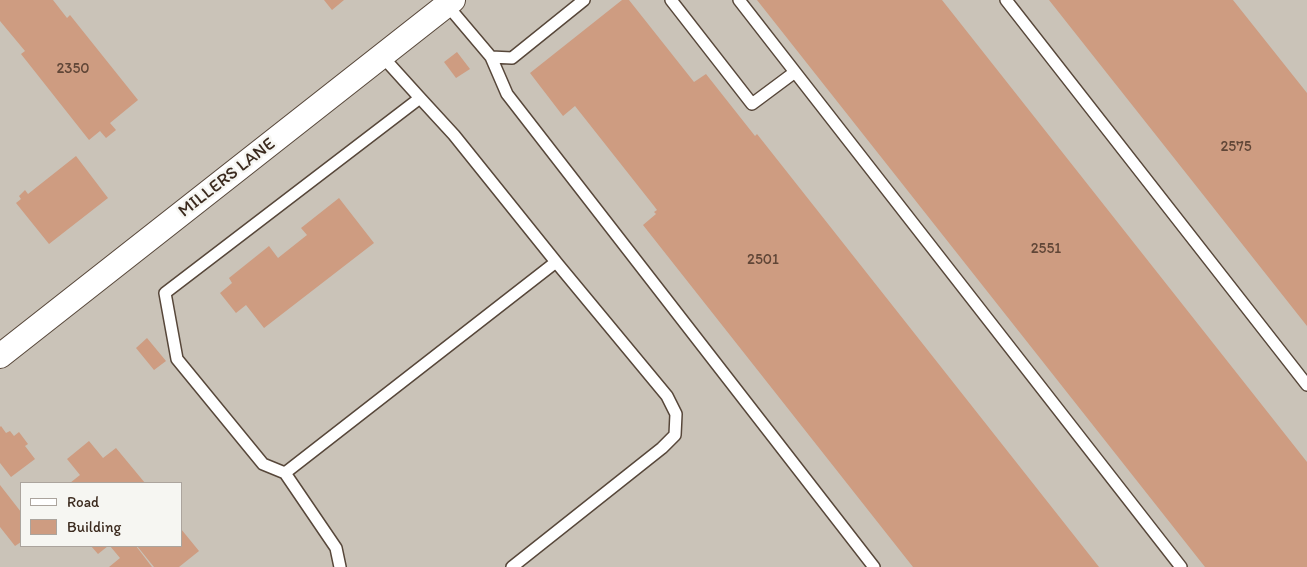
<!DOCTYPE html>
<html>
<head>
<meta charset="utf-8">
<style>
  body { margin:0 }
  #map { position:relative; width:1307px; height:567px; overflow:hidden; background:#f5e9d9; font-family:Itim,sans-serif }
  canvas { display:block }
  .legend { position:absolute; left:20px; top:482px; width:162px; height:65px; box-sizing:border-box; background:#f6f6f2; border:1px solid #aba49d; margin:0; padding:6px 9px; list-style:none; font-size:15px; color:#3b2a1e }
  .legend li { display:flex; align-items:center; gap:10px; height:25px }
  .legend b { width:25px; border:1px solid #aba49d }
</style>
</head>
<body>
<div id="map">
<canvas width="1307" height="567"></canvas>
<ul class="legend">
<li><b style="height:6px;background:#fff"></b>Road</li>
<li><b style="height:14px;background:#ce9c81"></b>Building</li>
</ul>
</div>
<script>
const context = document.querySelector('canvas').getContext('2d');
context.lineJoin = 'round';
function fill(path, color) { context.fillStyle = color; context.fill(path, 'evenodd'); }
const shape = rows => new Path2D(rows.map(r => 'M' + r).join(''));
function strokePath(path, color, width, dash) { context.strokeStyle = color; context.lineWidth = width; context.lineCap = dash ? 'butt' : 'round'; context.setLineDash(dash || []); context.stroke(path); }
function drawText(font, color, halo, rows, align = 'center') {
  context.font = font + ' Itim,sans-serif'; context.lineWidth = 5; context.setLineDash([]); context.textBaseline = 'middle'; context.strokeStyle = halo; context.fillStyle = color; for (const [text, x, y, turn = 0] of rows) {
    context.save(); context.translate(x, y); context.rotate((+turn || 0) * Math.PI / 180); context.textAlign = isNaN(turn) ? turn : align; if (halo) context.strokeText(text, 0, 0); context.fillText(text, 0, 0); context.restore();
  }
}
fill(shape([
  [0,0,1307,0,1307,567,0,567],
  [21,483,181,483,181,546,21,546]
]), '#cac3b8');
fill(shape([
  [0,0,53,0,67,18,70,15,138,100,110,123,116,130,106,138,100,131,89,140,21,54,25,51,0,21],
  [324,0,344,0,332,10],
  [622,0,629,0,694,82,706,74,755,136,757,134,1099,567,913,567,643,225,656,214,654,212,657,210,654,206,575,106,563,116,530,73],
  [757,0,942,0,1307,462,1307,567,1205,567],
  [1049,0,1233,0,1307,93,1307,326],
  [457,52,470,69,456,78,444,62],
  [76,156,108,198,49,244,16,203,21,199,19,196,25,190,28,194],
  [339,198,374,243,264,328,246,305,236,313,220,293,232,283,229,278,269,246,278,258,307,235,301,228],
  [147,338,166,361,154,370,136,348],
  [1,426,6,433,10,431,14,436,19,432,28,444,25,446,35,459,11,477,0,463,0,427],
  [89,441,103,458,116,448,145,483,70,483,80,475,67,459],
  [0,485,21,512,21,542,15,546,0,527],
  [181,529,199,551,179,567,154,567,137,546,181,546],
  [91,546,108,546,98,554],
  [110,546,136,546,152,567,109,567,120,558]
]), '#ce9c81');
const service = shape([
  [671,0,752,104,795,72,739,0],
  [1006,0,1307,385],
  [447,5,491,57,512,58,584,0],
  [382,56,420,98,454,135,556,262,285,473,263,464,177,359,165,293,420,98],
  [491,57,507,94,874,567],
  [795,72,1181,567],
  [285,473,336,548,340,567],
  [512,567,662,448,675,435,676,414,667,396,556,262]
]);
const minor = shape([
  [0,356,453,0]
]);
strokePath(service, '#57473a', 14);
strokePath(minor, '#57473a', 26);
strokePath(service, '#fff', 11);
strokePath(minor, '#fff', 24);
drawText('15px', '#604637', null, [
  ["2350",73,69],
  ["2575",1236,147],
  ["2551",1046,249],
  ["2501",763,260]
]);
drawText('18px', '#3b2a1e', '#f6f6f2', [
  ["MILLERS LANE",227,178,-38]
]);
</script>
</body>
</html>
